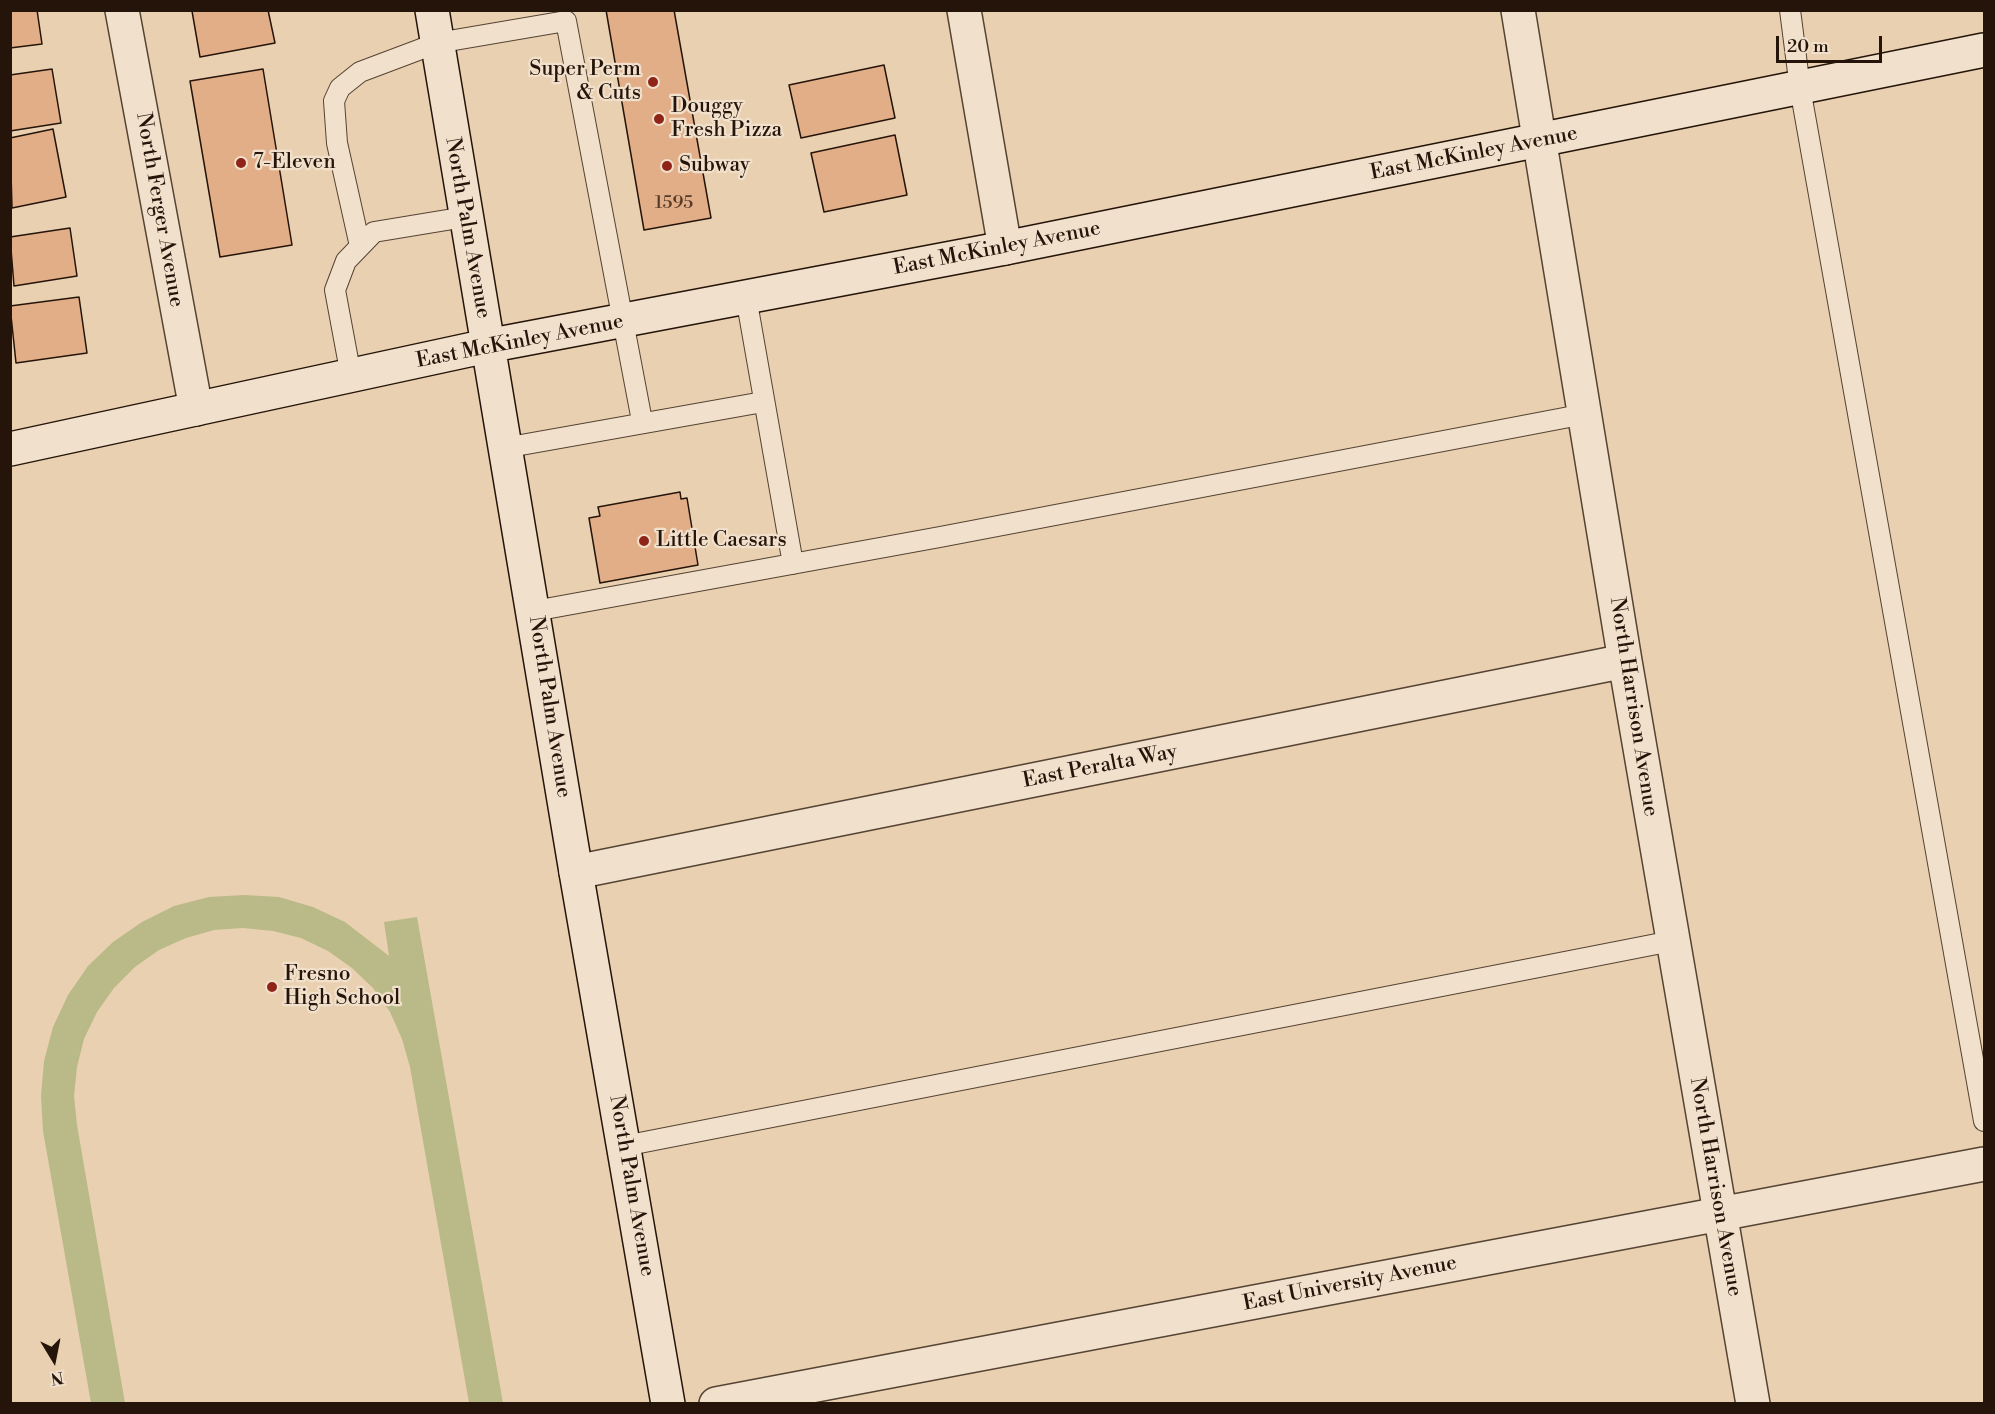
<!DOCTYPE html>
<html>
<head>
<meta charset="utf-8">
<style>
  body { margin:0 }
  #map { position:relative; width:1995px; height:1414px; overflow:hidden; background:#e9d0b0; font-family:"Libre Bodoni",serif }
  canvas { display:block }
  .frame { position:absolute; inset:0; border:12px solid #241409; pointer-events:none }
  .north { position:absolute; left:24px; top:1330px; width:60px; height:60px; -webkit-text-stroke:4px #f1e0cc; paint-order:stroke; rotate:170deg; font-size:16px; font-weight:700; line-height:24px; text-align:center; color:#241409 }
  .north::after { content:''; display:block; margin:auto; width:21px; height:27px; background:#241409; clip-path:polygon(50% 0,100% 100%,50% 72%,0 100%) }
  .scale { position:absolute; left:1776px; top:36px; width:106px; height:27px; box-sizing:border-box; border:3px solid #241409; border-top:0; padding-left:8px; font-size:18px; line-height:21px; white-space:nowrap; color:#241409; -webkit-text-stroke:4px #f1e0cc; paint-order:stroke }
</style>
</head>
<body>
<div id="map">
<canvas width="1995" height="1414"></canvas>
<div class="frame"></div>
<div class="north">N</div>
<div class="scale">20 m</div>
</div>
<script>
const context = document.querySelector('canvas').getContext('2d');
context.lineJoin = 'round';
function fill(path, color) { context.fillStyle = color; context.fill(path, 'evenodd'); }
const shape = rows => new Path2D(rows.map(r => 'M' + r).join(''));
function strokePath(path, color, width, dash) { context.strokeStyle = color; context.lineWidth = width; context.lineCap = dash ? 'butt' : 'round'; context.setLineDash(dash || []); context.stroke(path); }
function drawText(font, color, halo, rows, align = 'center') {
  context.font = font + ' "Libre Bodoni",serif'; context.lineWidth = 4.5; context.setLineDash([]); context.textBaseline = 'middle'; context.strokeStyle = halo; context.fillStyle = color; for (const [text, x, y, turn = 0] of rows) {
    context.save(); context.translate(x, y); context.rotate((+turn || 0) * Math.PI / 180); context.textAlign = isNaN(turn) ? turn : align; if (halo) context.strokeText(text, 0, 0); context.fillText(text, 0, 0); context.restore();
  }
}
fill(shape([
  [244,895,279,897,313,907,345,922,389,956,384,922,417,917,503,1403,469,1403,410,1067,402,1039,390,1012,373,988,352,968,328,951,301,938,273,931,243,928,214,930,186,938,159,950,135,967,114,988,97,1012,84,1039,77,1067,74,1096,77,1125,125,1403,91,1403,43,1131,41,1096,44,1061,53,1027,68,995,88,966,113,942,142,922,174,906,209,897]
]), '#baba88');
const building = shape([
  [10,10,37,10,42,44,10,48,10,10],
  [268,10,275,43,200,57,192,11,268,10],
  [606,10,674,10,711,218,644,230,606,10],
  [884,65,895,118,801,138,789,85,884,65],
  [52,69,61,123,10,131,10,75,52,69],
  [263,69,292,245,220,257,190,81,263,69],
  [53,129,66,197,12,208,10,138,53,129],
  [895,135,907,195,824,212,811,153,895,135],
  [70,228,77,276,14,286,10,237,70,228],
  [79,297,87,353,16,363,10,306,79,297],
  [680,492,681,499,687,498,698,565,600,583,589,518,600,516,598,507,680,492]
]);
fill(building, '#e2ae88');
strokePath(building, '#241409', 1.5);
const lane = shape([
  [1790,10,1800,88,1984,1121],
  [360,246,337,143,334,101,340,88,360,72,437,43,566,21,642,421],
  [746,297,793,564],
  [351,376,335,290,346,261,374,232,465,217],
  [504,448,763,402],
  [534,611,940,537,1585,414],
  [624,1146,1672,941]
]);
const street = shape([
  [122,10,196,409],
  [964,10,1005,248],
  [1518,10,1625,661,1753,1404],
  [576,872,1625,661],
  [716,1404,1984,1164]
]);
const secondary = shape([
  [432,10,576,872,668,1404],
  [10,449,487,346,1005,248,1984,50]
]);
strokePath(lane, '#554333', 22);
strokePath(street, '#554333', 36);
strokePath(secondary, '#241409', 36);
strokePath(lane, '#f1e0cc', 20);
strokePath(street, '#f1e0cc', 33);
strokePath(secondary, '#f1e0cc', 33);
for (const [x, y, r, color] of [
  [653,82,6,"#8f2418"],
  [659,119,6,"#8f2418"],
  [241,163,6,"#8f2418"],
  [667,166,6,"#8f2418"],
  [644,541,6,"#8f2418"],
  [272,987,6,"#8f2418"]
]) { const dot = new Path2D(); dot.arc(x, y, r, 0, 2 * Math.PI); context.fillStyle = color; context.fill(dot); strokePath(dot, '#f1e0cc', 2); }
drawText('18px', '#543a29', null, [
  ["1595",674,204]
]);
drawText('21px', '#241409', '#f1e0cc', [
  ["Super Perm",641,70,"right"],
  ["& Cuts",641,94,"right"],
  ["Douggy",671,107],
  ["Fresh Pizza",671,131],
  ["7-Eleven",253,163],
  ["Subway",679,166],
  ["Little Caesars",656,541],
  ["Fresno",284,975],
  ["High School",284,999]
], 'left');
drawText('21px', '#241409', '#f1e0cc', [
  ["East McKinley Avenue",1474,154,-11],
  ["North Ferger Avenue",159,210,80],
  ["North Palm Avenue",467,228,80],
  ["East McKinley Avenue",997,249,-11],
  ["East McKinley Avenue",520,342,-11],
  ["North Palm Avenue",549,707,81],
  ["North Harrison Avenue",1633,707,81],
  ["East Peralta Way",1100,767,-11],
  ["North Palm Avenue",631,1186,80],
  ["North Harrison Avenue",1715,1187,80],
  ["East University Avenue",1350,1284,-11]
]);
</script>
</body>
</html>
